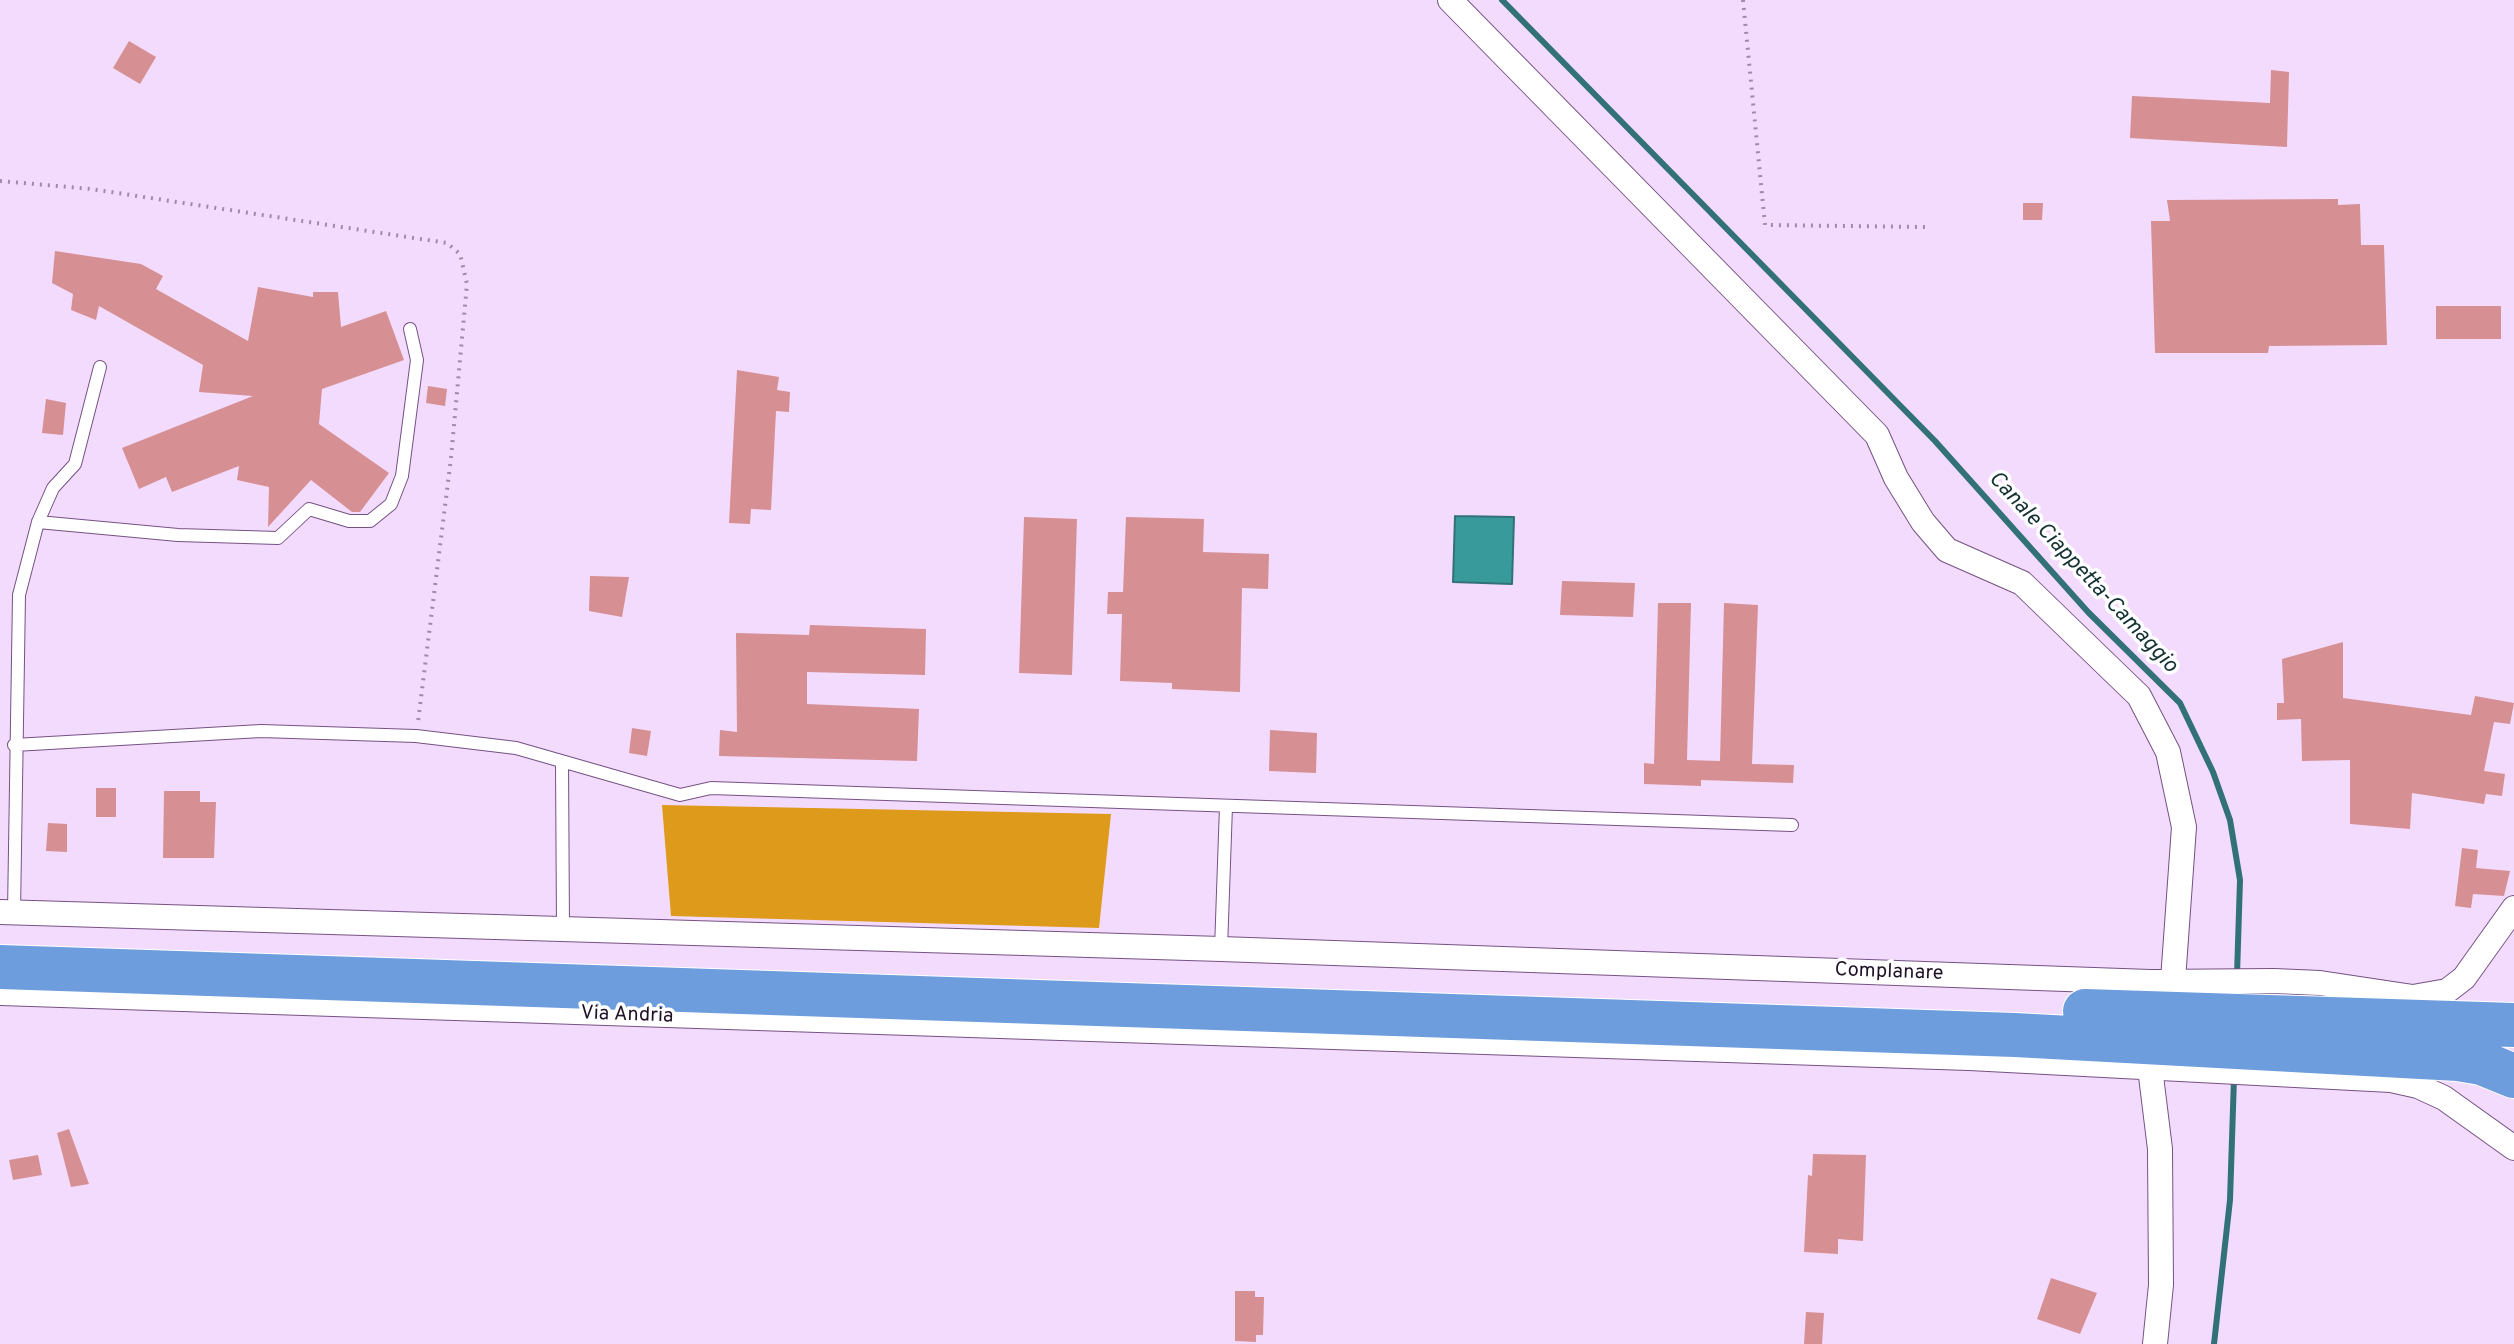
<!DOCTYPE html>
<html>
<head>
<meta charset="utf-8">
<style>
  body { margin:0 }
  canvas { display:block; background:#f3dbfd }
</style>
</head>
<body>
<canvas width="2514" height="1344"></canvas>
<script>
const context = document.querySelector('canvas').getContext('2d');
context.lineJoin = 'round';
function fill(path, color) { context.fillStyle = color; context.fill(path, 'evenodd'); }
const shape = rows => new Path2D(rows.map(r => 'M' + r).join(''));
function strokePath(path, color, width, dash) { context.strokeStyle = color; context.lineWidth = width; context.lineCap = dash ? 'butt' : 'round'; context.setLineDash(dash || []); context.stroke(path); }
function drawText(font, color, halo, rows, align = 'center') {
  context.font = font + ' Overpass,sans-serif'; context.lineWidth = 7; context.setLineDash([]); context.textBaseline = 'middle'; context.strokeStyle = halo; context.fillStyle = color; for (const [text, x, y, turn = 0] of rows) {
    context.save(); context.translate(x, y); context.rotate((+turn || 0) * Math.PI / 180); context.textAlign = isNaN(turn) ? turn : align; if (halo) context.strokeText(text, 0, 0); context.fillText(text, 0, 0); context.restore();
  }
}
fill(shape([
  [662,805,1111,814,1099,928,671,916]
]), '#de9a1a');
const water = shape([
  [1455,516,1514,517,1512,584,1453,582,1455,516]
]);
fill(water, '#399a9b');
strokePath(water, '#327178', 2);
strokePath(shape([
  [1502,0,1935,441,2088,612,2180,703,2213,772,2230,820,2240,880,2237,975],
  [2214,1344,2230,1200,2234,1078]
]), '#327178', 6);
fill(shape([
  [129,41,156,57,140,84,113,68],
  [2271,70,2289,72,2287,147,2130,138,2132,96,2270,103],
  [2338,199,2338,205,2360,204,2361,245,2384,245,2387,345,2269,346,2268,353,2155,353,2151,221,2170,221,2167,200],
  [2023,203,2043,203,2042,220,2023,220],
  [55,251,141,264,163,276,156,289,248,341,258,287,313,297,313,292,338,292,341,327,386,311,404,360,322,389,319,424,389,473,360,512,352,512,311,480,268,527,269,487,237,480,239,466,172,492,166,477,139,489,122,448,253,396,199,392,203,365,99,306,96,320,71,310,73,294,52,283],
  [2436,306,2501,306,2501,339,2436,339],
  [737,370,779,377,777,390,790,392,789,412,776,411,771,510,751,509,750,524,729,523],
  [428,386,447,389,445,406,426,403],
  [46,399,66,403,63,435,42,433],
  [1024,517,1077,519,1072,675,1019,673],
  [1126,517,1204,519,1203,552,1269,554,1268,589,1242,588,1240,692,1172,689,1172,683,1120,681,1122,614,1107,614,1108,592,1123,592],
  [590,576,629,577,622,617,589,611],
  [1562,581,1635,583,1633,617,1560,615],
  [1658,603,1691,603,1687,760,1720,761,1724,603,1758,605,1752,764,1794,765,1793,783,1701,780,1701,786,1644,784,1644,763,1654,764],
  [810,625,926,629,925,675,807,672,807,704,919,709,917,761,719,756,720,730,737,732,736,633,809,635],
  [2343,642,2343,698,2471,715,2475,696,2514,703,2510,724,2494,722,2484,771,2505,774,2502,796,2486,794,2484,804,2412,793,2410,829,2350,824,2350,760,2302,761,2301,719,2277,720,2277,703,2284,703,2282,659],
  [632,728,651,731,647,756,629,753],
  [1270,730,1317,733,1316,773,1269,771],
  [96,788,116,788,116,817,96,817],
  [164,791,200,791,200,802,216,802,214,858,163,858],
  [48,823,67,824,67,852,46,851],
  [2462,848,2478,850,2476,868,2510,871,2504,896,2473,894,2471,908,2455,906],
  [69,1129,89,1184,71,1187,57,1133],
  [1813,1154,1866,1155,1863,1241,1838,1239,1838,1254,1804,1252,1808,1175,1812,1176],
  [38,1155,42,1175,13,1180,9,1160],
  [2051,1278,2097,1293,2080,1334,2037,1319],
  [1235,1291,1255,1291,1255,1297,1264,1297,1263,1335,1256,1335,1256,1342,1235,1341],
  [1806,1312,1824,1313,1822,1344,1804,1344]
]), '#d68f93');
const lane = shape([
  [38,522,178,535,278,538,309,509,349,521,370,521,391,504,402,476,417,360,410,329],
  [14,745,261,731,416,736,516,748,680,795,711,788,1792,825],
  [562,762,563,928],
  [14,912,19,595,38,522,53,488,75,464,100,367],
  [1221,949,1226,806]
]);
const street = shape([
  [1450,0,1877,435,1896,478,1923,522,1947,550,2022,583,2139,696,2168,752,2184,827,2173,980],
  [0,912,1221,949,2150,982,2274,981,2320,983,2413,997,2447,991,2464,978,2514,908],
  [0,993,1969,1058,2391,1080,2418,1086,2444,1098,2514,1148],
  [2150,1068,2160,1149,2161,1285,2155,1344]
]);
const highway = shape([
  [0,967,2015,1035,2458,1059,2482,1063,2514,1076],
  [2085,1011,2514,1025]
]);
strokePath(lane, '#755284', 14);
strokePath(street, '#755284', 26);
strokePath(highway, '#fff', 46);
strokePath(shape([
  [1743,0,1765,225,1925,227],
  [0,181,91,189,447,243,460,254,467,284,451,458,418,722]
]), '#9f8ba7', 4, [2, 6]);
strokePath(lane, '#fff', 12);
strokePath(street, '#fff', 24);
strokePath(highway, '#6d9ddc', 44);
drawText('20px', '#201226', '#fff', [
  ["Complanare",1889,973,2],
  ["Via Andria",627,1016,2]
]);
drawText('italic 22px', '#143232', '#fff', [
  ["Canale Ciappetta-Camaggio",2082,573,47]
]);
</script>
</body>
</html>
